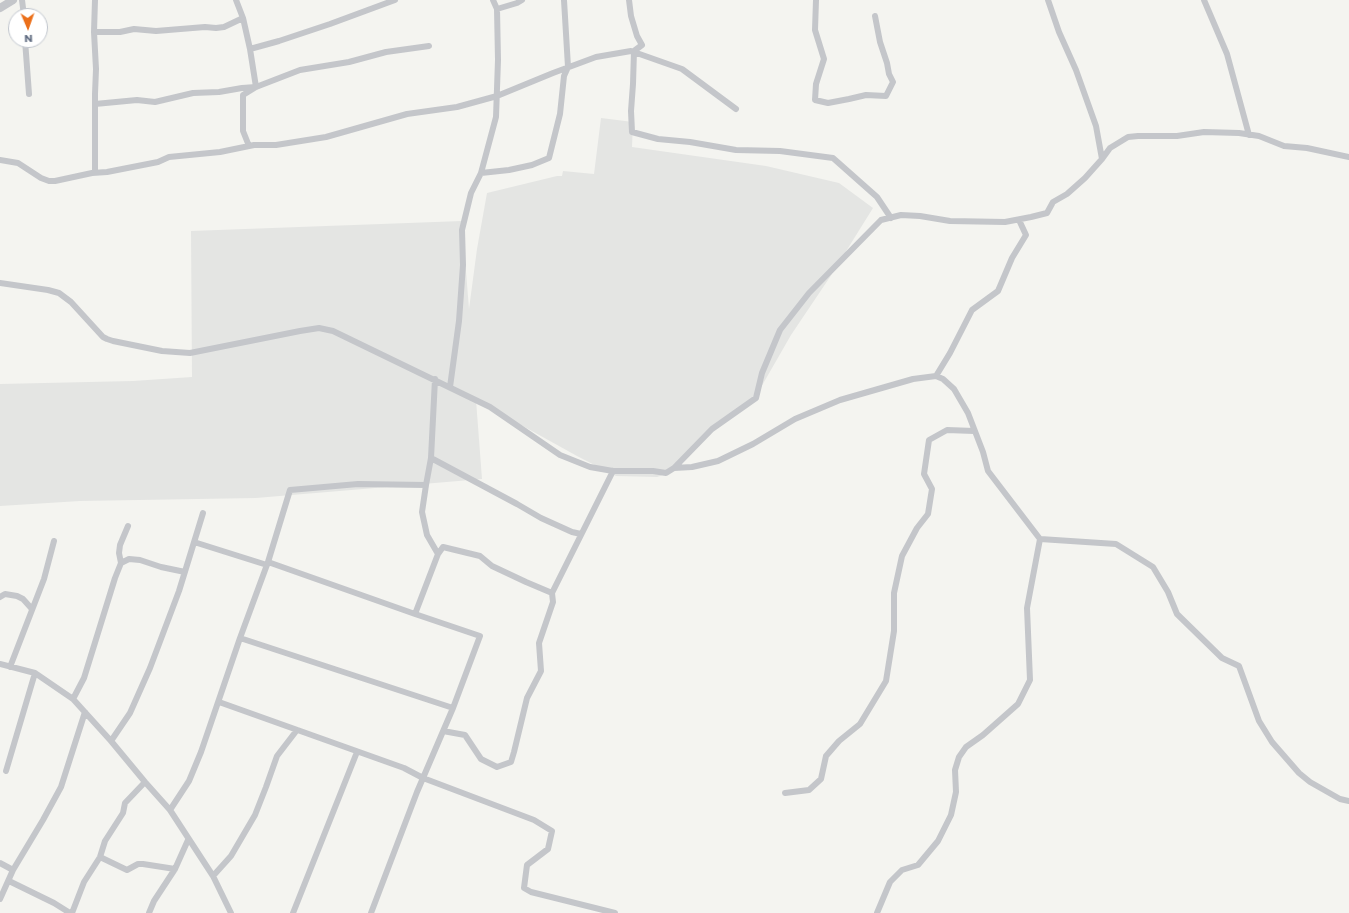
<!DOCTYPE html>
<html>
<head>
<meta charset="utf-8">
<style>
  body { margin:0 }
  #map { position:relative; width:1349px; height:913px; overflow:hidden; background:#f4f4f0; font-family:Poppins,sans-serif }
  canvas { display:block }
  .north { position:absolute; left:8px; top:8px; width:40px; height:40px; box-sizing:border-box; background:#fff; border:1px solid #c0c5cd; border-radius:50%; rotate:178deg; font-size:11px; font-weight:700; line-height:16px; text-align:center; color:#626e83 }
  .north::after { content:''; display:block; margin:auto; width:14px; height:18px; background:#eb6f19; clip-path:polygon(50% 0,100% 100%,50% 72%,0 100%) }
</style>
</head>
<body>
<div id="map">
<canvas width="1349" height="913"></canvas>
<div class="north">N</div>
</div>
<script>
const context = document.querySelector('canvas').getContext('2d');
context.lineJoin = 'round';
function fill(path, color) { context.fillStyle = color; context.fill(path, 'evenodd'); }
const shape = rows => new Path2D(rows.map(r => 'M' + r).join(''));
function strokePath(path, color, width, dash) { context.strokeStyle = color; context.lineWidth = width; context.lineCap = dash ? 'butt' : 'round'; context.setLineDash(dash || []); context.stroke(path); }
fill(shape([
  [601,118,633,122,632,147,766,166,839,183,873,208,830,277,791,335,756,396,717,422,672,472,657,477,616,476,577,456,476,400,482,479,256,498,80,501,0,506,0,384,133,381,192,377,191,231,462,221,469,309,477,249,487,193,557,176,562,176,563,171,594,174]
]), '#e4e5e3');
strokePath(shape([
  [22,0,24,16],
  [236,0,243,18,250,49,279,41,330,24,395,0],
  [629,0,631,16,637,36,642,45,634,51,633,84,631,111,632,132,658,139,690,142,736,150,780,151,833,158,877,197,891,218],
  [816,0,815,30,824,59,816,84,815,100,828,103,849,99,866,95,886,96,893,82,889,74,887,63,880,42,875,16],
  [1048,0,1059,32,1076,70,1096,126,1102,159],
  [1204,0,1227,54,1249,135],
  [497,9,517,3,522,0],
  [94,32,120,32,134,29,156,31,205,27,216,28,224,27,243,18],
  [25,40,29,94],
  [95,104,137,100,155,102,193,93,219,92,242,88,256,87,250,49],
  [249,146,243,131,243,95,256,87,300,70,349,62,386,52,429,46],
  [0,160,18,163,41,178,49,181,55,181,92,173,107,172,158,162,169,157,220,152,254,145,276,145,326,137,407,114,457,107,497,96,553,73,596,57,631,51,682,69,736,109],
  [95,172,95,94,96,69,94,32,95,0],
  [481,173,509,170,532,165,549,158,560,114,564,76,568,67,564,0],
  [0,283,48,290,59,293,71,302,103,337,107,339,113,341,162,351,190,353,300,331,319,328,333,331,490,407,560,455,590,467,613,471,653,471,666,473,674,468,692,467,718,461,753,444,795,419,840,400,913,379,936,376,943,379,954,389,968,413,983,452,988,471,1040,539,1116,544,1153,567,1168,592,1177,614,1222,658,1239,666,1259,721,1272,742,1299,773,1310,782,1340,799,1349,801],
  [936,376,950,353,972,310,998,291,1012,258,1026,235,1019,220],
  [450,387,459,321,463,265,462,230,471,193,481,173,496,117,498,60,497,9,493,0],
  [431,458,517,504,541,518,572,532,581,534],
  [674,468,712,429,756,398,762,373,780,330,809,293,881,220,901,215,920,216,950,221,1005,222,1031,217,1047,213,1053,202,1067,194,1085,178,1102,159,1110,148,1128,137,1138,136,1177,136,1204,132,1239,133,1259,136,1284,146,1307,148,1349,157],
  [194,542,267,565],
  [438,554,443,547,480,556,492,566,526,582,552,593],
  [268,562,415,614,438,554,427,535,422,512,426,485,431,458,435,379],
  [121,563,119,553,120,545,128,526],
  [0,597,5,594,17,596,23,599,32,609],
  [240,638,453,708],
  [0,664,35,673,73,699,111,741,145,782,170,810,213,876,231,913],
  [10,667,44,579,54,541],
  [73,699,84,678,115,578,121,563,129,559,140,560,161,567,185,572],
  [219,702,404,768,423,778,534,820,552,831,548,849,527,865,524,888,531,892,615,913],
  [443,731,465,735,481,759,497,767,511,762,514,752,527,698,541,671,539,643,553,602,552,593,613,471],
  [111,741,130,713,150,668,179,591,203,513],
  [6,771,35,673],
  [785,793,809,790,821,779,826,756,839,741,860,724,886,681,894,631,894,593,902,556,917,528,928,514,932,489,924,474,929,440,947,430,974,431],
  [170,810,189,781,201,752,240,638,268,562,290,490,358,484,426,485],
  [100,857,127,870,138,864,143,864,175,869],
  [0,863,13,870],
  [213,876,231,856,255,815,266,787,277,756,297,730],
  [9,881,54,903,70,913],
  [0,899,13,870,43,820,61,787,85,712],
  [72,913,84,882,100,857,105,841,123,813,125,803,145,782],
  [149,913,154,901,175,869,188,840],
  [293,913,357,752],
  [371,913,417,792,453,708,480,636,415,614],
  [877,913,890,882,902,870,918,865,938,841,951,815,956,792,955,770,959,757,966,747,983,735,1018,704,1030,680,1027,608,1040,539]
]), '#c4c6ca', 6);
strokePath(shape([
  [0,8,13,0]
]), '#c4c6ca', 8);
</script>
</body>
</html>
